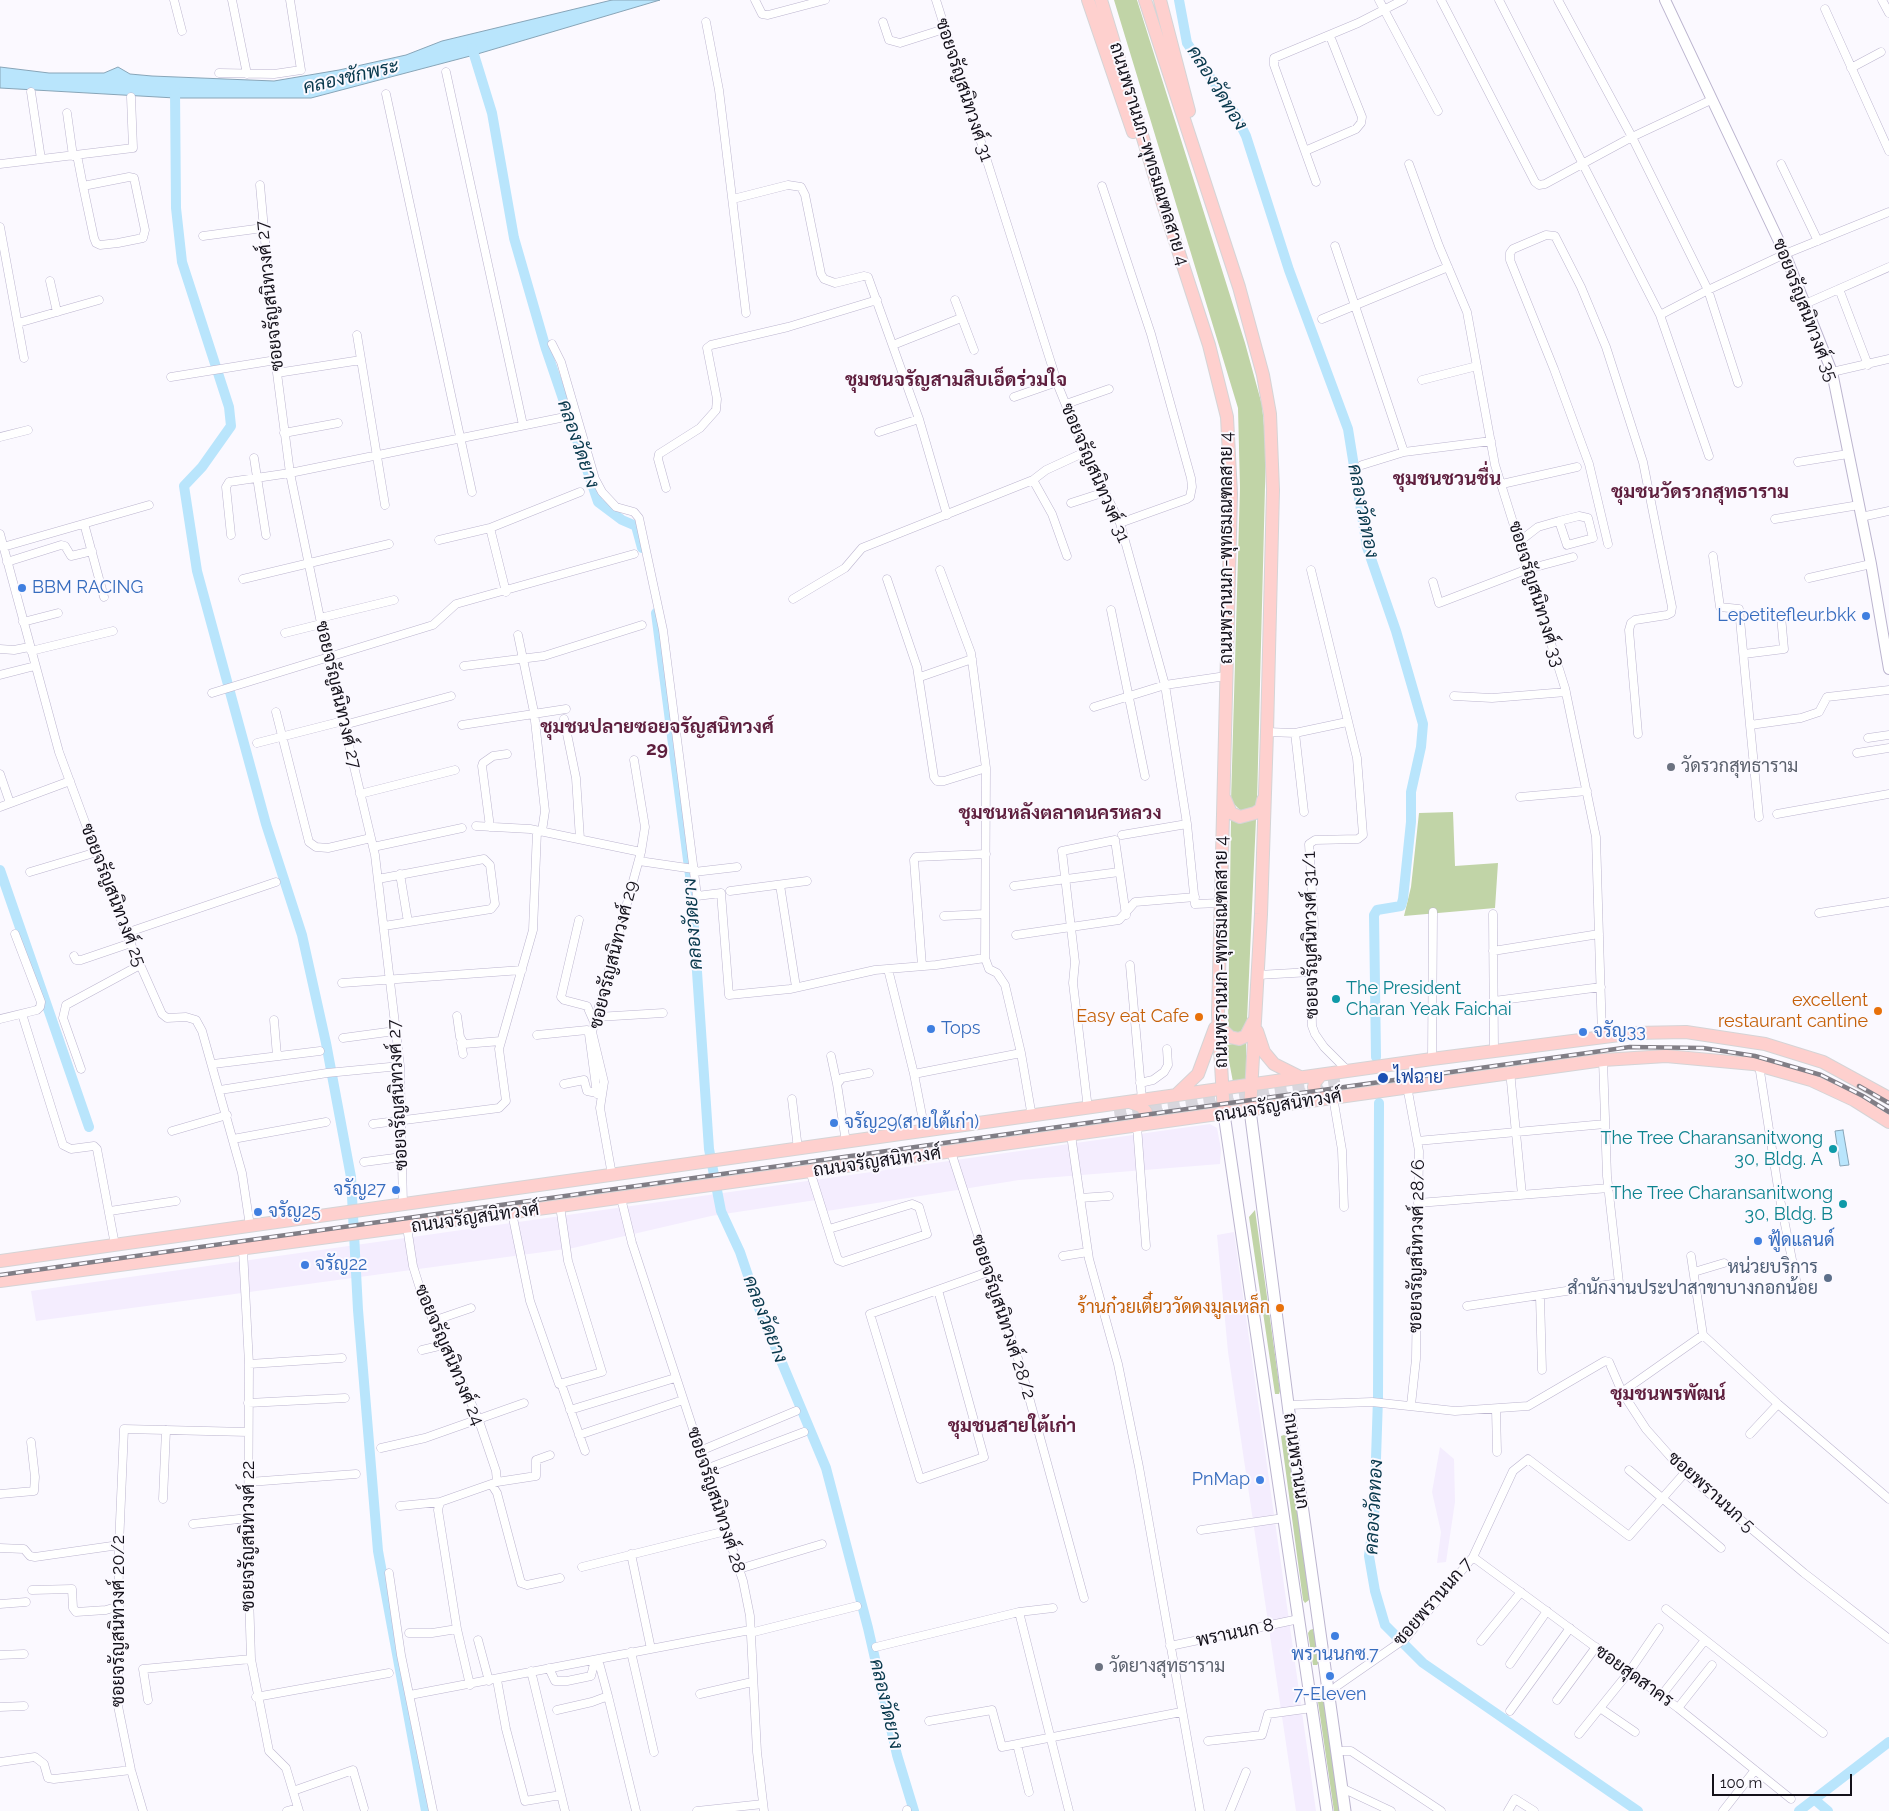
<!DOCTYPE html>
<html>
<head>
<meta charset="utf-8">
<style>
  body { margin:0 }
  #map { position:relative; width:1889px; height:1811px; overflow:hidden; background:#fbf9ff; font-family:Raleway,sans-serif }
  canvas { display:block }
  .scale { position:absolute; left:1712px; top:1774px; width:140px; height:22px; box-sizing:border-box; border:2px solid #14111a; border-top:0; padding-left:6px; font-size:15px; line-height:18px; white-space:nowrap; color:#14111a; -webkit-text-stroke:4px #fbf9ff; paint-order:stroke }
</style>
</head>
<body>
<div id="map">
<canvas width="1889" height="1811"></canvas>
<div class="scale">100 m</div>
</div>
<script>
const context = document.querySelector('canvas').getContext('2d');
context.lineJoin = 'round';
function fill(path, color) { context.fillStyle = color; context.fill(path, 'evenodd'); }
const shape = rows => new Path2D(rows.map(r => 'M' + r).join(''));
function strokePath(path, color, width, dash) { context.strokeStyle = color; context.lineWidth = width; context.lineCap = dash ? 'butt' : 'round'; context.setLineDash(dash || []); context.stroke(path); }
function drawText(font, color, halo, rows, align = 'center') {
  context.font = font + ' Raleway,Sarabun,sans-serif'; context.lineWidth = 4; context.setLineDash([]); context.textBaseline = 'middle'; context.strokeStyle = halo; context.fillStyle = color; for (const [text, x, y, turn = 0] of rows) {
    context.save(); context.translate(x, y); context.rotate((+turn || 0) * Math.PI / 180); context.textAlign = isNaN(turn) ? turn : align; if (halo) context.strokeText(text, 0, 0); context.fillText(text, 0, 0); context.restore();
  }
}
fill(shape([
  [1210,1124,1217,1128,1221,1149,1220,1164,1019,1180,821,1212,816,1200,711,1216,573,1248,36,1321,31,1291],
  [1234,1232,1316,1811,1296,1811,1228,1352,1217,1235],
  [1440,1447,1454,1459,1455,1502,1446,1562,1437,1563,1441,1532,1432,1492]
]), '#f4edfe');
fill(shape([
  [1114,0,1137,0,1245,343,1262,405,1266,447,1257,802,1255,807,1241,811,1231,801,1240,488,1238,408],
  [1453,812,1455,866,1498,863,1495,908,1404,916,1411,887,1419,813],
  [1231,818,1256,819,1247,1020,1240,1033,1234,1033,1228,1029],
  [1246,1042,1246,1077,1243,1082,1233,1082,1226,1045],
  [1255,1210,1280,1391,1279,1394,1275,1394,1249,1217],
  [1284,1435,1287,1437,1309,1596,1309,1600,1305,1603,1303,1600,1281,1436],
  [1313,1629,1320,1661,1317,1665,1313,1665,1308,1633,1310,1630],
  [1320,1693,1323,1693,1340,1811,1334,1811,1317,1695]
]), '#c1d4a7');
const water = shape([
  [612,0,660,0,474,55,311,98,175,98,0,88,0,67,49,73,104,73,118,67,130,74,152,76,274,81,339,70,406,55,442,41,612,0],
  [1843,1130,1849,1165,1840,1166,1835,1131,1843,1130]
]);
fill(water, '#b9e5fc');
strokePath(water, '#88a5b8', 1);
strokePath(shape([
  [1179,0,1187,43,1234,112,1246,136,1289,270,1348,429,1367,547,1396,631,1423,724,1421,747,1411,792,1411,822,1403,899,1401,906,1377,910,1374,915,1376,1057],
  [472,48,492,113,514,238,546,349,598,502,622,520,636,526,642,548],
  [175,90,176,208,182,262,229,407,231,426,202,467,184,486,197,571,266,824,302,935,326,1043,351,1177,358,1310,378,1551,426,1811],
  [656,613,691,883,709,1149,721,1211,740,1252,759,1308,826,1468,868,1628,897,1755,914,1811],
  [0,870,89,1127],
  [1379,1103,1378,1398,1374,1519,1369,1556,1375,1591,1385,1625,1423,1663,1638,1811],
  [1815,1800,1828,1811],
  [1799,1811,1889,1742]
]), '#b9e5fc', 10);
strokePath(shape([
  [1114,1111,1345,1078],
  [1116,1121,1346,1089]
]), '#d8d6dd', 12, [12, 6]);
const minor = shape([
  [174,0,182,31],
  [232,0,247,74],
  [755,0,762,14,768,15,825,0],
  [936,0,1059,388,1085,452,1120,523,1165,685,1187,824,1195,904,1220,903],
  [1379,0,1438,111],
  [1441,0,1535,182,1539,185,1545,184,1632,137,1711,100],
  [1499,0,1660,315,1709,456],
  [1558,0,1632,137,1708,290,1738,383],
  [1882,0,1889,13],
  [1825,9,1889,151],
  [706,22,719,90,746,313],
  [883,22,889,40,900,43,944,29],
  [1851,68,1881,52],
  [446,72,523,425],
  [219,73,274,74,301,70,290,0],
  [31,92,41,159],
  [386,94,472,492],
  [67,113,73,156],
  [1305,151,1356,129,1361,123,1362,117,1330,36],
  [77,155,83,186,94,238,96,243,100,245,118,243,143,238,145,230,134,178,129,177,83,186],
  [0,164,133,148,131,97],
  [1409,164,1439,246,1467,312,1495,465,1565,688,1596,837,1602,1036],
  [1781,164,1818,241],
  [1316,182,1274,65,1274,58,1358,23,1403,0],
  [260,185,277,373,290,473,328,657,375,855,400,1066,403,1206],
  [1102,186,1151,334,1191,478,1192,487,1190,497,1187,499,1120,523],
  [733,199,788,185,801,187,805,195,821,274,824,279,835,283,864,276,868,277,919,419,947,515],
  [0,227,24,358],
  [203,236,263,228],
  [1335,246,1404,452,1491,441],
  [50,281,57,312],
  [1839,289,1868,365],
  [955,300,974,350],
  [1805,304,1889,267],
  [1660,315,1708,290,1785,254,1889,212],
  [1322,319,1448,267],
  [18,323,99,300],
  [357,335,385,505],
  [552,344,561,362,595,479,602,492,616,507,634,512,639,518,663,630,694,872],
  [893,345,961,318],
  [1832,372,1889,359],
  [277,373,361,360],
  [171,377,276,360],
  [1422,380,1477,366],
  [1014,397,1057,382],
  [1066,404,1109,389],
  [879,432,919,419],
  [284,433,338,423],
  [0,437,28,430],
  [254,458,266,535],
  [1798,462,1848,454],
  [1362,465,1404,452],
  [1033,480,1052,514,1067,556],
  [1502,484,1577,467],
  [666,488,658,459,659,454,700,428,716,410,717,399,707,348,711,345,788,327,877,300],
  [1071,503,1105,492],
  [1861,517,1889,511],
  [1775,519,1859,505],
  [85,527,104,597],
  [490,528,506,592],
  [0,534,59,752,126,933,162,1014,167,1018,186,1017,196,1020,202,1031,242,1173,250,1226],
  [231,535,226,487,229,482,290,473,560,418],
  [439,540,490,528,580,492],
  [1520,541,1538,527,1559,521,1579,516,1588,518,1593,538,1567,545,1559,521],
  [1608,544,1589,464,1554,369,1510,260,1510,253,1513,249,1546,235,1555,236,1581,287,1606,347,1643,462,1672,607,1671,613,1667,615,1635,620,1631,623,1629,630,1638,734],
  [3,547,149,505],
  [1713,556,1720,607,1739,609,1750,725],
  [7,562,61,545,65,546,71,556,92,551],
  [940,570,971,653,986,768,985,958,989,969,997,973,1005,985,1021,1053,1032,1117],
  [1311,570,1357,758,1363,835,1358,839,1315,840,1309,844,1314,924,1311,972,1312,1026,1315,1034,1324,1047,1348,1071],
  [1809,578,1871,564],
  [243,579,389,544],
  [887,579,917,667,934,777,937,781,944,781,986,768],
  [1433,582,1439,603,1528,569,1573,557],
  [793,599,845,568,862,548,1033,480,1046,470,1085,452],
  [1111,610,1145,776],
  [320,618,394,600],
  [23,622,58,613],
  [285,633,321,624],
  [518,635,534,712,545,811,542,831],
  [0,649,14,650,29,647],
  [31,651,113,631],
  [1744,654,1784,649,1781,616],
  [464,666,544,656,642,625],
  [0,675,35,666],
  [920,677,972,659],
  [212,693,433,625,456,604,634,554],
  [1454,696,1492,698,1566,692],
  [1094,707,1165,685,1226,676],
  [276,712,309,842,316,847,328,848,371,838],
  [564,719,576,778,580,839],
  [344,725,451,696],
  [462,725,566,709],
  [1267,732,1295,733,1347,722],
  [1295,733,1304,812],
  [1868,738,1889,735],
  [257,743,343,721],
  [1857,753,1889,748],
  [0,774,10,803],
  [360,794,455,770],
  [1520,797,1587,791],
  [0,807,70,781],
  [1777,814,1889,794],
  [1759,817,1750,725,1801,718,1819,712,1827,697,1889,690],
  [476,826,530,829,641,852],
  [490,827,482,766,483,763,493,756,507,754],
  [1122,835,1187,824],
  [373,847,462,828],
  [639,861,694,869],
  [737,867,694,872,697,896,721,893,729,995,790,989,875,970,936,965,985,958],
  [30,872,97,852],
  [400,874,408,922],
  [378,879,484,859,490,865,495,904,491,909,384,926],
  [780,885,796,987],
  [1014,886,1119,872],
  [730,891,807,881],
  [1819,913,1889,902],
  [1493,914,1494,1051],
  [944,916,985,914],
  [579,920,561,997,564,1000,587,1006,594,1022],
  [126,933,276,882],
  [1016,935,1119,920,1135,902,1195,897],
  [1493,951,1599,934],
  [74,956,76,960,81,960,131,943],
  [1130,965,1142,1100],
  [922,966,914,860,916,857,986,854],
  [888,969,914,1074,925,1131],
  [1258,975,1311,972],
  [342,983,522,970],
  [1494,1001,1601,987],
  [22,1014,63,1145,71,1149,94,1146,97,1149,115,1245],
  [457,1016,460,1037,464,1044,501,1041],
  [597,1017,663,1013],
  [0,1019,37,1010,40,1007,41,1002,15,934],
  [274,1020,277,1056],
  [537,1035,587,1030,589,1034,597,1094],
  [343,1038,395,1031],
  [461,1043,463,1054],
  [831,1056,837,1084],
  [1432,1059,1433,912],
  [213,1064,320,1051],
  [1759,1065,1779,1194,1796,1280],
  [81,1069,63,1018,66,1005,140,965],
  [1510,1071,1522,1195],
  [914,1074,1021,1053],
  [1140,1083,1153,1080,1164,1072,1168,1065,1167,1049],
  [564,1084,584,1080,587,1091,602,1094],
  [1407,1086,1419,1151,1416,1359,1411,1405],
  [220,1090,327,1073,400,1066],
  [1333,1097,1342,1150,1344,1207],
  [792,1099,798,1149],
  [1088,1109,1073,983,1075,962,1062,851,1115,840,1126,915],
  [373,1124,499,1108,506,1101,499,1049,533,930,537,831],
  [1137,1126,1146,1246],
  [172,1131,227,1115],
  [1071,1135,1089,1259,1118,1364,1139,1467,1200,1811],
  [233,1139,326,1122],
  [1417,1141,1605,1124],
  [846,1142,837,1084,842,1078,869,1073],
  [951,1152,1021,1368,1084,1598],
  [364,1162,402,1157],
  [810,1171,838,1260,843,1262,927,1234,919,1207,912,1204,829,1229],
  [612,1175,600,1108,604,1082,592,1032,641,852,645,827,634,760],
  [621,1198,632,1243,743,1581,750,1616,757,1752,764,1811],
  [1080,1198,1109,1196],
  [1418,1203,1609,1188],
  [110,1211,176,1201],
  [512,1213,530,1301,559,1384,602,1372,568,1261,560,1206],
  [407,1227,413,1266,423,1298,478,1418,496,1471,497,1482],
  [243,1250,249,1364,248,1562,251,1659,269,1751,286,1768,299,1811],
  [1063,1256,1088,1252],
  [1691,1256,1703,1335,1778,1404,1889,1499],
  [1694,1272,1724,1263],
  [938,1290,984,1457,920,1479,870,1314,988,1272],
  [1540,1296,1542,1370],
  [1467,1306,1619,1283,1607,1176,1603,1060],
  [433,1321,471,1308],
  [422,1350,443,1345],
  [249,1364,342,1358],
  [563,1389,585,1451],
  [1622,1392,1703,1335],
  [248,1403,345,1398],
  [1288,1405,1372,1402,1455,1411,1528,1406,1605,1361,1609,1362,1622,1392,1646,1429,1685,1473,1804,1573,1889,1639],
  [1496,1409,1497,1452],
  [570,1410,675,1378],
  [1750,1434,1778,1404],
  [579,1435,683,1400],
  [381,1448,425,1438,524,1403],
  [700,1451,796,1411],
  [706,1469,804,1432],
  [1629,1470,1721,1548],
  [249,1482,356,1474],
  [492,1485,497,1493,521,1583,527,1585,560,1578],
  [0,1494,34,1491,35,1477,31,1442],
  [163,1499,166,1430],
  [440,1502,438,1510,457,1629,470,1685],
  [400,1506,440,1502,497,1482,536,1476,536,1460,550,1455],
  [193,1524,248,1518],
  [1201,1530,1284,1518],
  [0,1548,24,1549,30,1556,35,1557,119,1545],
  [631,1554,651,1649],
  [1473,1557,1678,1708,1791,1799],
  [582,1567,726,1531],
  [739,1569,822,1544],
  [389,1573,401,1655,433,1811],
  [32,1590,72,1589,73,1608,76,1612,106,1610,119,1606],
  [0,1604,26,1602],
  [1666,1609,1823,1733],
  [1019,1612,1053,1608],
  [409,1633,432,1633,457,1629],
  [750,1633,857,1606],
  [478,1640,489,1681],
  [1481,1641,1521,1592],
  [1170,1646,1299,1619],
  [876,1647,1019,1612,1069,1811],
  [631,1652,654,1752],
  [0,1655,24,1654],
  [1510,1664,1547,1611],
  [549,1668,555,1681,567,1681,591,1676,595,1660],
  [531,1671,565,1811],
  [497,1680,506,1729,525,1801,561,1795],
  [700,1694,752,1682],
  [1329,1694,1337,1686,1406,1638,1473,1557,1513,1471,1528,1459,1629,1536,1682,1476],
  [410,1695,750,1630],
  [608,1696,636,1811],
  [1661,1696,1705,1640],
  [256,1697,389,1673],
  [148,1700,143,1669,251,1659],
  [1557,1700,1596,1647],
  [0,1707,24,1706],
  [1600,1708,1635,1732],
  [1678,1708,1712,1665],
  [557,1710,592,1702,608,1696,598,1659],
  [1510,1711,1570,1628],
  [929,1721,992,1710,1002,1747,1181,1712],
  [1579,1734,1629,1672,1659,1628],
  [1208,1741,1262,1735,1268,1714,1312,1708],
  [1017,1744,1029,1792],
  [1337,1751,1351,1751,1441,1811],
  [0,1762,35,1757,44,1764,48,1778,54,1779,131,1770],
  [1342,1788,1391,1811],
  [293,1791,353,1770,364,1808],
  [143,1811,131,1770,118,1706,119,1545,124,1429,248,1432],
  [287,1811,298,1808],
  [697,1811,763,1804],
  [907,1811,907,1810],
  [1230,1811,1246,1772],
  [1508,1811,1515,1799,1534,1811],
  [1723,1811,1755,1770]
]);
const tertiary = shape([
  [1665,0,1785,254,1832,372,1871,564,1889,669]
]);
const secondary = shape([
  [1250,1110,1289,1412,1345,1811],
  [1224,1114,1327,1811]
]);
const primary = shape([
  [1088,0,1133,132],
  [1101,0,1163,204,1209,345,1227,417,1231,494,1218,1015,1224,1114],
  [1145,0,1239,287,1263,375,1270,414,1273,490,1267,732,1261,914,1250,1110],
  [1160,0,1189,111],
  [1225,799,1231,813,1240,817,1255,813,1261,809,1263,800],
  [1218,1026,1230,1037,1239,1039,1246,1036,1253,1022],
  [1257,1031,1264,1052,1274,1064,1300,1077],
  [1747,1062,1811,1080,1854,1100,1889,1122],
  [1321,1075,1315,1082,1314,1087,1317,1095,1324,1098],
  [1176,1095,1198,1074,1215,1028],
  [1130,1102,1141,1106,1146,1112,1146,1118,1134,1126],
  [0,1261,1432,1059,1635,1033,1686,1032,1765,1044,1823,1062,1889,1098],
  [0,1281,560,1206,1603,1060,1666,1056,1753,1064]
]);
strokePath(minor, '#bcb5cf', 9);
strokePath(tertiary, '#bcb5cf', 12);
strokePath(secondary, '#bcb5cf', 13);
strokePath(primary, '#d5d4d6', 14);
strokePath(minor, '#fff', 8);
strokePath(tertiary, '#fff', 10);
strokePath(secondary, '#fff', 11);
strokePath(primary, '#fed0ce', 12);
const rail = shape([
  [1859,1086,1889,1103],
  [0,1275,1630,1047,1703,1048,1755,1056,1821,1075,1863,1096,1889,1112]
]);
strokePath(rail, '#817e86', 4.5);
strokePath(rail, '#fbf9ff', 2.5, [8]);
for (const [x, y, r, color] of [
  [22,588,5,"#3f7fe0"],
  [1866,616,5,"#3f7fe0"],
  [1671,767,5,"#6b7280"],
  [1336,999,5,"#0f9aa8"],
  [1878,1011,5,"#e8710a"],
  [1199,1017,5,"#e8710a"],
  [931,1029,5,"#3f7fe0"],
  [1583,1032,5,"#3f7fe0"],
  [1383,1078,6,"#1a4fb4"],
  [834,1123,5,"#3f7fe0"],
  [1833,1149,5,"#0f9aa8"],
  [396,1190,5,"#3f7fe0"],
  [1843,1204,5,"#0f9aa8"],
  [258,1212,5,"#3f7fe0"],
  [1758,1241,5,"#3f7fe0"],
  [305,1265,5,"#3f7fe0"],
  [1828,1278,5,"#5c6f8a"],
  [1280,1308,5,"#e8710a"],
  [1260,1480,5,"#3f7fe0"],
  [1335,1636,5,"#3f7fe0"],
  [1099,1667,5,"#6b7280"],
  [1330,1676,5,"#3f7fe0"]
]) { const dot = new Path2D(); dot.arc(x, y, r, 0, 2 * Math.PI); context.fillStyle = color; context.fill(dot); strokePath(dot, '#fbf9ff', 2); }
drawText('18px', '#14111a', '#fbf9ff', [
  ["ซอยจรัญสนิทวงศ์ 31",964,90,72],
  ["ถนนพรานนก-พุทธมณฑลสาย 4",1149,154,73],
  ["ซอยจรัญสนิทวงศ์ 27",270,296,-96],
  ["ซอยจรัญสนิทวงศ์ 35",1805,310,69],
  ["ซอยจรัญสนิทวงศ์ 31",1095,473,67],
  ["ถนนพรานนก-พุทธมณฑลสาย 4",1227,548,-90],
  ["ซอยจรัญสนิทวงศ์ 33",1536,594,73],
  ["ซอยจรัญสนิทวงศ์ 27",338,695,77],
  ["ซอยจรัญสนิทวงศ์ 25",113,895,69],
  ["ซอยจรัญสนิทวงศ์ 31/1",1311,935,-91],
  ["ถนนพรานนก-พุทธมณฑลสาย 4",1222,952,-90],
  ["ซอยจรัญสนิทวงศ์ 29",614,955,-76],
  ["ซอยจรัญสนิทวงศ์ 27",398,1095,-93],
  ["ถนนจรัญสนิทวงศ์",1278,1106,-9],
  ["ถนนจรัญสนิทวงศ์",877,1162,-8],
  ["ถนนจรัญสนิทวงศ์",475,1218,-8],
  ["ซอยจรัญสนิทวงศ์ 28/6",1417,1246,-89],
  ["ซอยจรัญสนิทวงศ์ 28/2",1003,1317,72],
  ["ซอยจรัญสนิทวงศ์ 24",449,1355,67],
  ["ถนนพรานนก",1296,1461,82],
  ["ซอยพรานนก 5",1711,1492,42],
  ["ซอยจรัญสนิทวงศ์ 28",716,1500,72],
  ["ซอยจรัญสนิทวงศ์ 22",249,1536,-90],
  ["ซอยพรานนก 7",1433,1602,-49],
  ["ซอยจรัญสนิทวงศ์ 20/2",119,1621,-90],
  ["พรานนก 8",1235,1633,-12],
  ["ซอยสุดสาคร",1634,1676,36]
]);
drawText('18px', '#366cbe', '#fbf9ff', [
  ["BBM RACING",32,588],
  ["Lepetitefleur.bkk",1856,616,"right"],
  ["Tops",941,1029],
  ["จรัญ33",1593,1032],
  ["จรัญ29(สายใต้เก่า)",844,1123],
  ["จรัญ27",386,1190,"right"],
  ["จรัญ25",268,1212],
  ["ฟู้ดแลนด์",1768,1241],
  ["จรัญ22",315,1265],
  ["PnMap",1250,1480,"right"],
  ["พรานนกซ.7",1335,1655,"center"],
  ["7-Eleven",1330,1695,"center"]
], 'left');
drawText('18px', '#5b616d', '#fbf9ff', [
  ["วัดรวกสุทธาราม",1681,767],
  ["วัดยางสุทธาราม",1109,1667]
], 'left');
drawText('18px', '#0d838f', '#fbf9ff', [
  ["The President",1346,989,"left"],
  ["Charan Yeak Faichai",1346,1010,"left"],
  ["The Tree Charansanitwong",1823,1139],
  ["30, Bldg. A",1823,1160],
  ["The Tree Charansanitwong",1833,1194],
  ["30, Bldg. B",1833,1215]
], 'right');
drawText('18px', '#c56008', '#fbf9ff', [
  ["excellent",1868,1001],
  ["restaurant cantine",1868,1022],
  ["Easy eat Cafe",1189,1017],
  ["ร้านก๋วยเตี๋ยววัดดงมูลเหล็ก",1270,1308]
], 'right');
drawText('18px', '#164399', '#fbf9ff', [
  ["ไฟฉาย",1394,1078]
], 'left');
drawText('18px', '#4e5e75', '#fbf9ff', [
  ["หน่วยบริการ",1818,1268],
  ["สำนักงานประปาสาขาบางกอกน้อย",1818,1289]
], 'right');
drawText('italic 19px', '#09394d', '#fbf9ff', [
  ["คลองชักพระ",351,77,-13],
  ["คลองวัดทอง",1217,88,58],
  ["คลองวัดยาง",578,444,71],
  ["คลองวัดทอง",1363,511,79],
  ["คลองวัดยาง",693,924,-94],
  ["คลองวัดยาง",765,1319,69],
  ["คลองวัดทอง",1374,1507,-87],
  ["คลองวัดยาง",886,1704,77]
]);
drawText('bold 19px', '#5e1e3d', '#fbf9ff', [
  ["ชุมชนจรัญสามสิบเอ็ดร่วมใจ",956,380],
  ["ชุมชนชวนชื่น",1447,479],
  ["ชุมชนวัดรวกสุทธาราม",1700,492],
  ["ชุมชนปลายซอยจรัญสนิทวงศ์",657,727],
  ["29",657,749],
  ["ชุมชนหลังตลาดนครหลวง",1060,813],
  ["ชุมชนพรพัฒน์",1668,1394],
  ["ชุมชนสายใต้เก่า",1012,1426]
]);
</script>
</body>
</html>
